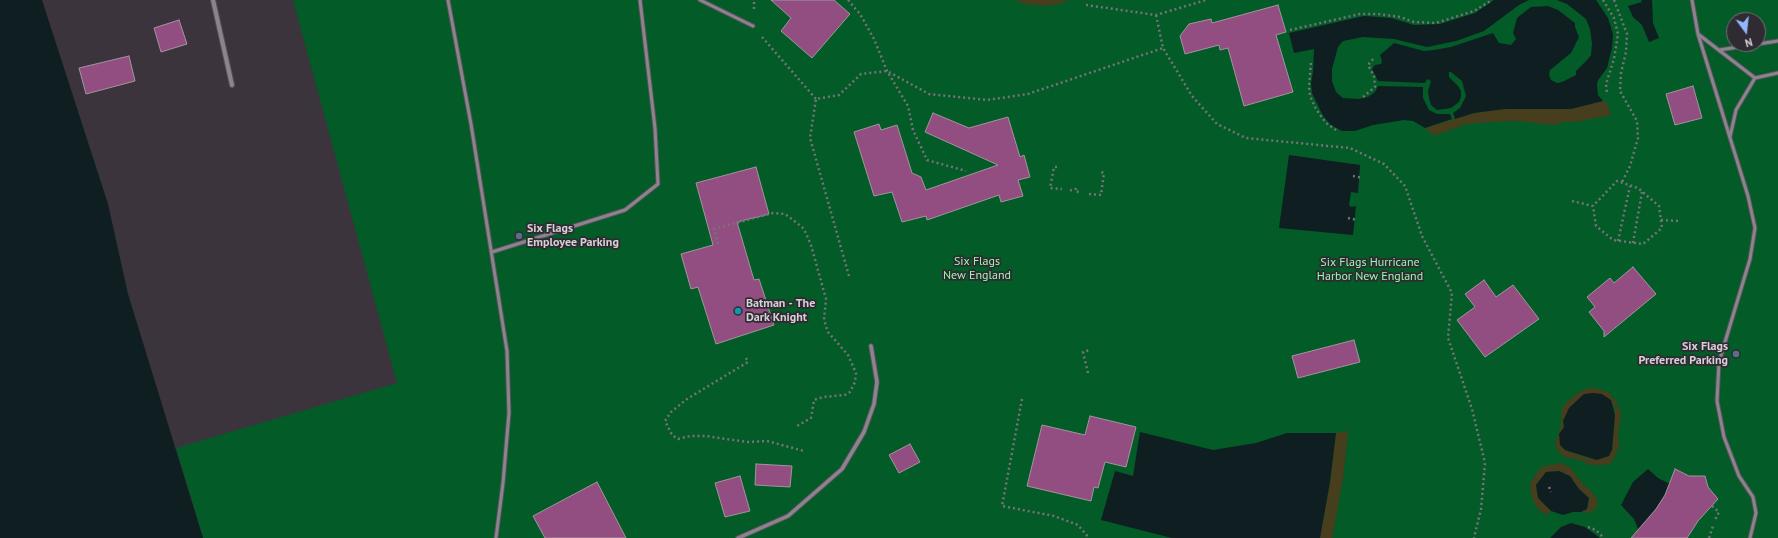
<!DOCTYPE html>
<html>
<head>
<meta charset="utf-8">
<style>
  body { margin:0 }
  #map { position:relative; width:1778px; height:538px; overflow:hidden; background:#3b343d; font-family:"PT Sans",sans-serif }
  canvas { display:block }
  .north { position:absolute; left:1726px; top:12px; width:40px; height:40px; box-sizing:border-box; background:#302a33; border:1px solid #726d75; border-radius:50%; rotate:165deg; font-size:11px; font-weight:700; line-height:16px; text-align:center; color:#d6d1d7 }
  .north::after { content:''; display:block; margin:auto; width:14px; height:18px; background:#92b7fd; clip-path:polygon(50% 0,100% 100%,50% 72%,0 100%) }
</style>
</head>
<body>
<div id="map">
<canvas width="1778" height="538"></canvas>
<div class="north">N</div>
</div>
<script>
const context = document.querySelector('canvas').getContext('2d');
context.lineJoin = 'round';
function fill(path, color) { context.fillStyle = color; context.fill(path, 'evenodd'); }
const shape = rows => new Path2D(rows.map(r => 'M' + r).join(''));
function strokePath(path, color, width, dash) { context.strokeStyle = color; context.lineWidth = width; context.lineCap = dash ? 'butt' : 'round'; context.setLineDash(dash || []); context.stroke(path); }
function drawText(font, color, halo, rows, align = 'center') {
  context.font = font + ' "PT Sans",sans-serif'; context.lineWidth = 3.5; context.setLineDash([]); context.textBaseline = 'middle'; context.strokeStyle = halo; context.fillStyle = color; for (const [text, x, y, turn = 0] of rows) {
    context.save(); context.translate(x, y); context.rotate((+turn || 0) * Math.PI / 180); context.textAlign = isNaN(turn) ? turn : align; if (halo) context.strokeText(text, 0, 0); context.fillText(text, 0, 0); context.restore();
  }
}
fill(shape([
  [293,0,1778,0,1778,538,203,538,176,448,397,383],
  [1734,20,1758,20,1758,44,1734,44]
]), '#035b27');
fill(shape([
  [1015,0,1069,0,1058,4,1046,6,1024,4],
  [1603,101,1607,103,1611,115,1575,122,1563,122,1554,125,1516,121,1491,122,1466,124,1434,136,1425,128,1474,113,1505,109,1571,109],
  [1594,388,1603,390,1609,393,1619,404,1613,406,1611,400,1563,421,1564,427,1560,445,1565,450,1591,459,1612,450,1615,415,1614,408,1620,407,1621,419,1618,432,1619,447,1613,460,1610,464,1603,465,1590,465,1581,460,1564,457,1558,451,1555,444,1561,426,1562,407,1567,402,1579,392,1586,389],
  [1348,431,1343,479,1332,538,1320,538,1330,482,1336,433],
  [1560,463,1570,467,1581,482,1590,490,1597,498,1597,508,1588,513,1581,512,1587,509,1589,498,1579,489,1570,476,1559,471,1546,472,1536,485,1538,497,1551,511,1547,515,1538,509,1532,498,1530,483,1541,467]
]), '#473e1e');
fill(shape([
  [0,0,42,0,108,204,128,294,203,538,0,538],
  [1494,0,1529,0,1519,5,1484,31,1456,41,1427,47,1394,39,1363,37,1343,41,1338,47,1332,69,1332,81,1336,92,1343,98,1359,99,1368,97,1375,92,1378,86,1423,87,1423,98,1429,110,1437,114,1450,114,1452,119,1425,128,1413,121,1404,120,1373,125,1355,131,1342,131,1331,125,1323,116,1312,93,1311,83,1313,72,1314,49,1294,53,1289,33,1364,16,1391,18,1414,25,1440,24,1475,13],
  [1557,0,1596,0,1608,18,1613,34,1612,48,1607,68,1598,80,1597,85,1598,95,1603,101,1571,109,1505,109,1474,113,1455,119,1453,113,1460,108,1466,96,1462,81,1451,72,1449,72,1449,77,1458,86,1461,91,1461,97,1459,102,1451,108,1437,110,1431,105,1429,98,1428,91,1431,81,1427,79,1425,83,1378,81,1372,69,1375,65,1381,64,1382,61,1380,55,1394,43,1424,51,1434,50,1451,47,1493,33,1499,43,1511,45,1516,39,1513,33,1517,18,1531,7,1548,6,1558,10,1575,23,1575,27,1579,37,1571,53,1550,70,1549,75,1551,80,1557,83,1562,82,1576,75,1576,71,1588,59,1591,55,1592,43,1590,29,1586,19,1567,4],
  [1641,0,1652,0,1653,23,1659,38,1649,42,1642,25,1633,17,1628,6,1642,2],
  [1289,155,1360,165,1358,193,1351,192,1349,205,1351,207,1356,206,1353,235,1279,228],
  [1593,393,1602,394,1611,400,1615,415,1612,450,1609,456,1597,460,1565,450,1560,445,1559,434,1564,427,1563,421,1569,408,1584,394],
  [1140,432,1213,450,1256,443,1287,433,1336,433,1330,482,1320,538,1172,538,1101,520,1115,471,1133,476],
  [1648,469,1658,478,1668,483,1679,482,1646,527,1638,529,1634,519,1621,505,1633,482],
  [1559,471,1570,476,1579,489,1589,498,1587,509,1581,512,1573,512,1563,515,1551,511,1538,498,1536,485,1546,472],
  [1571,523,1585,527,1600,538,1550,538,1561,527]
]), '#0e1e21');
const building = shape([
  [771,0,834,0,850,14,812,58,781,31,791,18,771,0],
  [1278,5,1286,32,1276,35,1293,92,1244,106,1228,48,1220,50,1219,45,1185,54,1180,36,1189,24,1211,19,1212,23,1278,5],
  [179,20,187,44,161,52,154,28,179,20],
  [129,56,135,81,86,94,79,68,129,56],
  [1693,86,1702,118,1675,125,1666,94,1693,86],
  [933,113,969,128,1008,117,1020,157,1024,155,1030,177,1018,180,1023,196,1001,202,999,195,927,220,926,216,902,222,892,192,874,196,854,132,879,124,881,130,897,125,912,173,921,177,926,190,998,165,925,132,933,113],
  [756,167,769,214,737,222,754,280,759,279,774,325,716,344,698,287,691,289,681,254,713,245,696,183,756,167],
  [1633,267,1656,294,1604,337,1604,331,1589,312,1595,307,1587,297,1610,278,1614,283,1633,267],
  [1484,280,1496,297,1513,285,1539,319,1485,357,1457,320,1475,307,1465,294,1484,280],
  [1354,340,1360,362,1298,378,1292,356,1354,340],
  [1090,416,1136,427,1126,467,1105,462,1098,488,1094,487,1091,501,1027,486,1042,425,1085,435,1090,416],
  [910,444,920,462,899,473,889,455,910,444],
  [756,464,792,466,790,487,755,485,756,464],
  [1675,469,1689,476,1705,476,1708,487,1718,499,1698,521,1687,538,1631,538,1656,509,1665,495,1675,469],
  [740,476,750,511,725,517,715,483,740,476],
  [597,482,626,538,545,538,533,516,597,482]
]);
fill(building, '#934e81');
strokePath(building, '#a1959d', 1);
const service = shape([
  [448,0,471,124,507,351,509,413,503,483,496,538],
  [700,0,753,26],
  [1692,0,1698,34,1755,78],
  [1698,34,1748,196,1755,228,1750,259,1719,362,1717,401,1724,437,1739,476,1753,497,1756,513,1750,538],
  [1719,50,1778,41],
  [1730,137,1736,110,1755,78,1778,73],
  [492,252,625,210,658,184,655,128,640,0]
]);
const pedestrian = shape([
  [738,538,788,516,842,469,864,432,874,404,877,382,871,346]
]);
const minor = shape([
  [213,0,232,85]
]);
strokePath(service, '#58525a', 5);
strokePath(pedestrian, '#58525a', 5.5);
strokePath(minor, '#58525a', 6);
strokePath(shape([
  [848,0,860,14,874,39,887,71,908,106,913,130,927,160,966,171],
  [1603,0,1614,18,1618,34,1614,59,1606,84,1607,93],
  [1614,0,1627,34,1626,52,1621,73,1620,91,1637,121,1638,138,1630,166,1622,182],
  [1086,5,1156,15,1206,0],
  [754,9,754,0],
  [1156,15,1163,48,1192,96,1217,124,1246,138,1350,148,1384,164,1405,186,1422,236,1452,293,1448,338,1472,409,1485,463,1481,509,1474,538],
  [1290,30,1360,14,1378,14,1400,17,1414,22,1436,23,1474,11,1492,0],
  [762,37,816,99],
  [1311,63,1309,86,1310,96,1316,109,1326,123,1336,130],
  [1363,97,1375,87,1374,76,1368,65,1373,59,1376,59],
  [1057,167,1054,167,1050,188,1062,189],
  [1353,176,1363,178],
  [1076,188,1075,191,1079,192],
  [1070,190,1075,191],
  [1089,194,1101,195,1104,173,1101,172],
  [1572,201,1593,206,1596,226,1613,240,1643,244,1662,228,1659,206,1638,188,1617,181,1593,206],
  [1348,218,1357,220],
  [1661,220,1679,221],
  [1618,241,1630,186],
  [1633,243,1642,192],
  [718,244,714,229,773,213,785,214,797,223,804,229,811,245,826,299,824,320,828,332,848,355,856,373,855,382,850,392,845,395,823,397,814,400,811,418,797,426],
  [849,276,810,138,816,99,839,95,861,74,887,71,929,94,987,100,1028,94,1163,48],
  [746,358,748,362,687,399,671,412,665,421,672,435,678,439,690,436,706,436,747,442,767,441,804,451],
  [1088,373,1083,352,1090,350],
  [1022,399,1002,506,1054,516,1078,525,1089,538],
  [1549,487,1551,492],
  [1712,506,1719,512,1715,520],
  [1588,527,1596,530,1601,535,1602,538],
  [1709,538,1713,526]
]), '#78727a', 2.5, [2, 3]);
strokePath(service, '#8b848f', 3);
strokePath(pedestrian, '#8b848f', 3.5);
strokePath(minor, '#8b848f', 4);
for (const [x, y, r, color] of [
  [519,236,4,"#5c6f8a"],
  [738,311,4,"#0f9aa8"],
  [1736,354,4,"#5c6f8a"]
]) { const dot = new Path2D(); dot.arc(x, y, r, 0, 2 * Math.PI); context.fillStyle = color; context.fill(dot); strokePath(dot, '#302a33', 1.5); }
drawText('bold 12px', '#d6d1d7', '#302a33', [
  ["Six Flags",527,229],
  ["Employee Parking",527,243],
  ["Batman - The",746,304],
  ["Dark Knight",746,318],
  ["Six Flags",1728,347,"right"],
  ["Preferred Parking",1728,361,"right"]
], 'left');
drawText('12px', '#95faac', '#302a33', [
  ["Six Flags",977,262],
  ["New England",977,276],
  ["Six Flags Hurricane",1370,263],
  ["Harbor New England",1370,277]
]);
</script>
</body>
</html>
